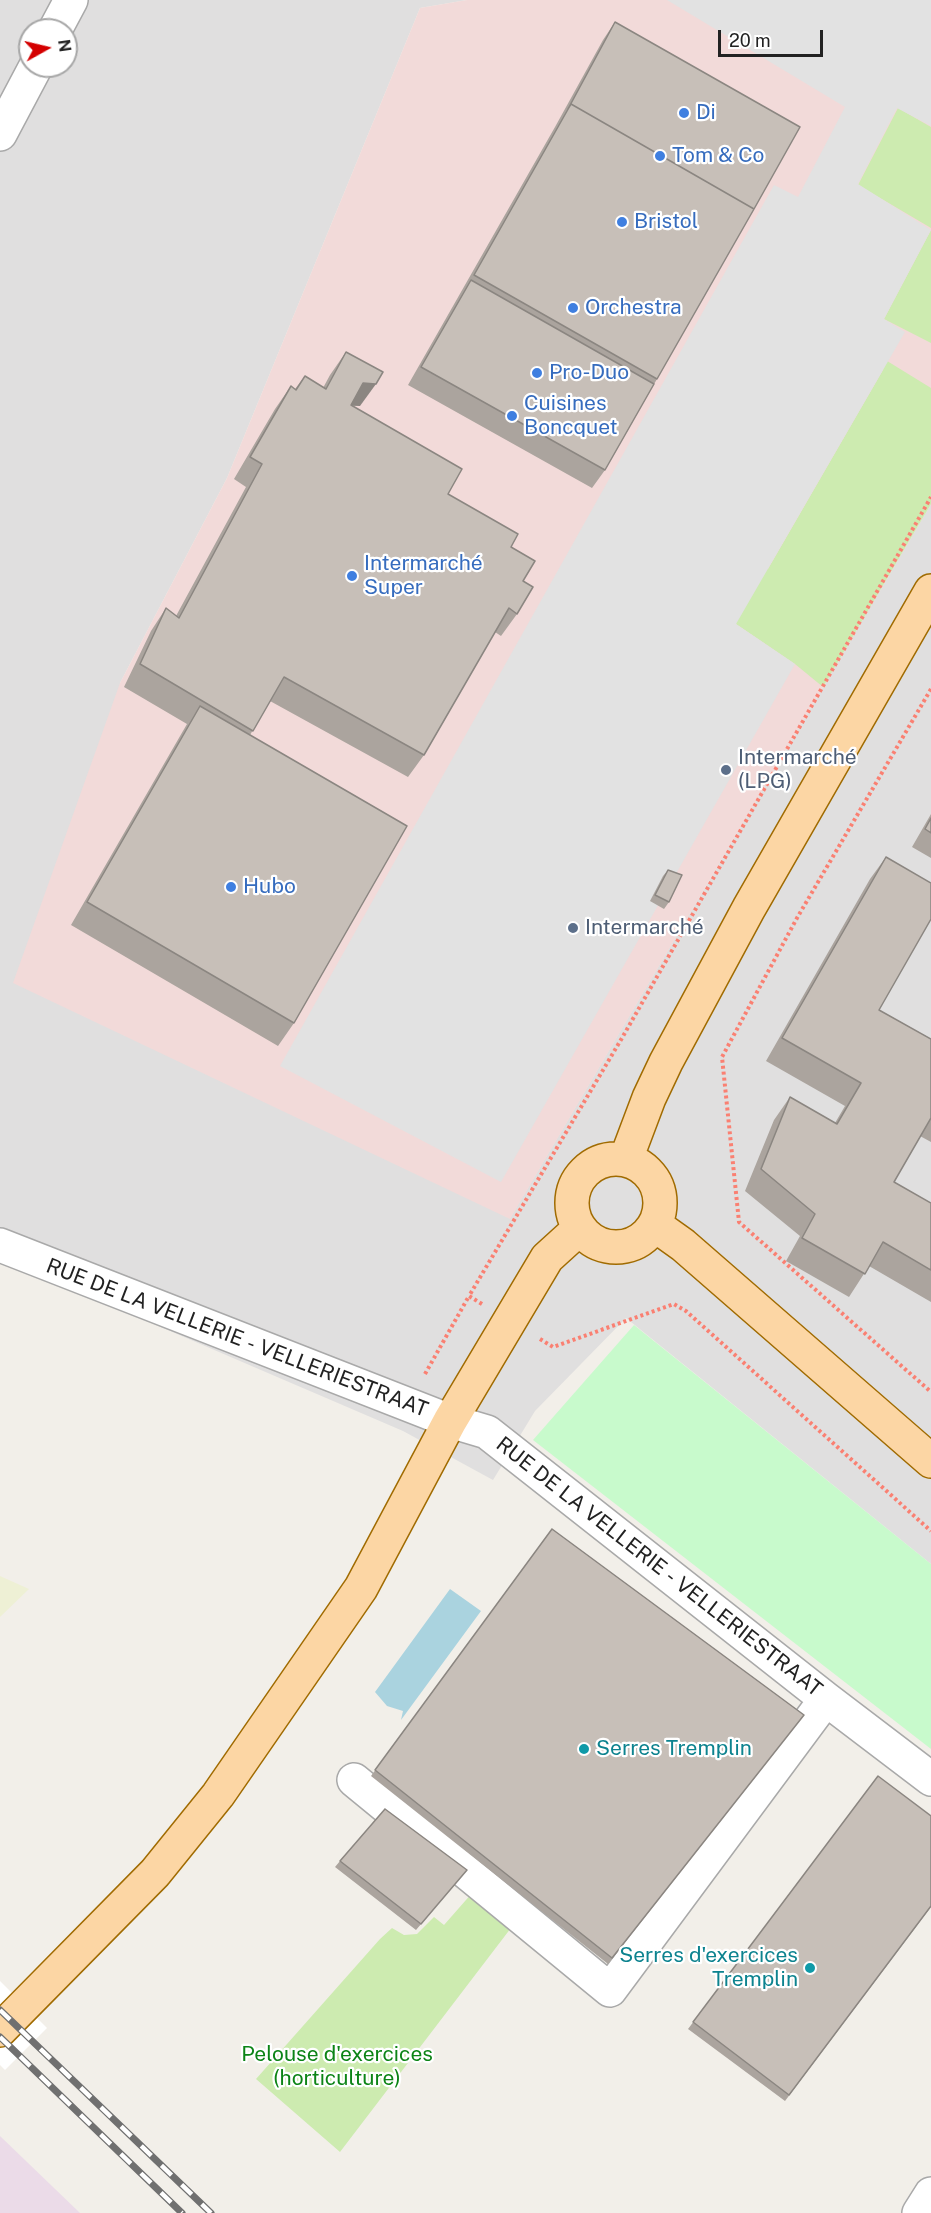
<!DOCTYPE html>
<html>
<head>
<meta charset="utf-8">
<style>
  body { margin:0 }
  #map { position:relative; width:931px; height:2213px; overflow:hidden; background:#f2efe9; font-family:"Public Sans",sans-serif }
  canvas { display:block }
  .north { position:absolute; left:18px; top:18px; width:60px; height:60px; box-sizing:border-box; background:#fff; border:2px solid #a7a7a7; border-radius:50%; rotate:82deg; font-size:16px; font-weight:700; line-height:24px; text-align:center; color:#222 }
  .north::after { content:''; display:block; margin:auto; width:21px; height:27px; background:#d40000; clip-path:polygon(50% 0,100% 100%,50% 72%,0 100%) }
  .scale { position:absolute; left:718px; top:30px; width:105px; height:27px; box-sizing:border-box; border:3px solid #222; border-top:0; padding-left:8px; font-size:18px; line-height:21px; white-space:nowrap; color:#222; -webkit-text-stroke:4px #fff; paint-order:stroke }
</style>
</head>
<body>
<div id="map">
<canvas width="931" height="2213"></canvas>
<div class="north">N</div>
<div class="scale">20 m</div>
</div>
<script>
const context = document.querySelector('canvas').getContext('2d');
context.lineJoin = 'round';
function fill(path, color) { context.fillStyle = color; context.fill(path, 'evenodd'); }
const shape = rows => new Path2D(rows.map(r => 'M' + r).join(''));
function strokePath(path, color, width, dash) { context.strokeStyle = color; context.lineWidth = width; context.lineCap = dash ? 'butt' : 'round'; context.setLineDash(dash || []); context.stroke(path); }
function drawText(font, color, halo, rows, align = 'center') {
  context.font = font + ' "Public Sans",sans-serif'; context.lineWidth = 4.5; context.setLineDash([]); context.textBaseline = 'middle'; context.strokeStyle = halo; context.fillStyle = color; for (const [text, x, y, turn = 0] of rows) {
    context.save(); context.translate(x, y); context.rotate((+turn || 0) * Math.PI / 180); context.textAlign = isNaN(turn) ? turn : align; if (halo) context.strokeText(text, 0, 0); context.fillText(text, 0, 0); context.restore();
  }
}
fill(shape([
  [0,0,467,0,420,8,227,478,120,683,510,1218,931,504,931,1564,626,1318,535,1411,493,1480,403,1431,0,1258],
  [30,30,66,30,66,66,30,66]
]), '#e0dfdf');
fill(shape([
  [467,0,931,0,931,504,510,1219,13,983,120,683,227,478,420,8]
]), '#f2dad9');
fill(shape([
  [0,2136,80,2213,0,2213]
]), '#ebdbe8');
fill(shape([
  [0,1576,29,1589,0,1617]
]), '#eef0d5');
fill(shape([
  [898,108,931,127,931,228,858,185],
  [931,230,931,343,884,319],
  [866,348,931,388,931,504,823,687,795,664,736,624,744,557,768,569,883,370],
  [473,1892,514,1924,340,2152,256,2079,380,1939,392,1928,404,1935,417,1934,434,1917,444,1925]
]), '#cdebb0');
fill(shape([
  [634,1325,931,1564,931,1749,533,1440]
]), '#c8facc');
fill(shape([
  [667,0,931,0,931,126,897,108,858,184,931,230,884,319,905,332,736,624,795,664,501,1182,280,1066,774,185,798,197,845,107]
]), '#e2e2e2');
fill(shape([
  [450,1589,481,1611,401,1720,403,1711,387,1706,375,1692]
]), '#aad3df');
fill(shape([
  [0,1981,47,2028,5,2070,0,2065]
]), '#fff');
const minor = shape([
  [55,30,71,0],
  [0,134,36,66],
  [0,1245,450,1421,487,1432,826,1699,931,1779],
  [354,1780,610,1990,826,1699],
  [919,2213,931,2194]
]);
const major = shape([
  '572 1203a44 44 0 1 1 88 0a44 44 0 1 1-88 0Z',
  [626,1159,649,1098,666,1062,749,908,931,591],
  [655,1225,683,1245,931,1461],
  [0,2030,155,1873,218,1795,361,1588,450,1421,547,1258,580,1228]
]);
strokePath(minor, '#a9a9a9', 36);
strokePath(major, '#a06b00', 36);
strokePath(shape([
  [931,689,797,918,722,1057,739,1222,931,1392],
  [482,1304,469,1296,622,1038,931,497],
  [540,1339,553,1347,674,1304,686,1311,931,1531],
  [425,1374,469,1296]
]), '#fa8072', 4, [3, 3]);
strokePath(minor, '#fff', 33);
strokePath(major, '#fcd6a4', 33);
const rail = shape([
  [0,2010,211,2213],
  [0,2037,182,2213]
]);
strokePath(rail, '#707070', 7);
strokePath(rail, '#fff', 4.5, [14]);
fill(shape([
  [615,22,657,379,605,470,592,488,408,385,555,127,603,40],
  [346,352,360,406,352,406,448,494,511,547,523,581,517,614,501,636,495,632,424,755,408,777,270,701,250,735,294,1023,278,1046,71,925,187,724,124,687,151,631,166,608,176,616,246,487,234,479,275,409,291,386,295,389,305,376,323,388,330,375],
  [931,814,931,858,912,847],
  [886,857,879,1010,931,1039,931,1142,920,1136,894,1182,931,1203,931,1302,869,1266,849,1297,786,1261,800,1236,745,1191,774,1120,790,1097,835,1123,845,1106,766,1061,870,879],
  [668,870,669,902,664,909,650,901,663,876],
  [552,1529,804,1715,608,1964,371,1776],
  [878,1776,931,1907,785,2101,688,2029],
  [340,1861,462,1876,416,1930,335,1867]
]), '#aba49e');
fill(shape([
  [363,383,376,384,360,406,348,405]
]), '#8b8681');
const building = shape([
  [615,22,800,127,754,209,571,104,568,109,615,22],
  [571,104,754,209,657,379,474,275,571,104],
  [471,280,654,384,605,470,421,367,471,280],
  [346,352,383,372,376,384,363,383,351,405,462,469,448,494,518,534,511,547,535,561,523,581,533,587,517,614,509,608,424,755,284,677,253,731,140,664,166,608,179,618,262,464,250,457,291,386,296,390,305,376,326,389,346,352],
  [200,706,407,826,294,1023,87,902,200,706],
  [931,818,931,833,925,829,931,818],
  [886,857,931,883,931,919,879,1010,931,1039,931,1118,894,1182,931,1203,931,1270,883,1242,865,1274,802,1238,815,1214,761,1169,790,1097,837,1124,861,1083,782,1038,886,857],
  [668,870,682,875,669,902,655,895,668,870],
  [552,1529,804,1715,612,1958,375,1770,552,1529],
  [878,1776,931,1816,931,1906,789,2095,693,2022,878,1776],
  [385,1809,467,1870,421,1924,340,1861,385,1809]
]);
fill(building, '#c7bfb8');
strokePath(building, '#8b8681', 1.5);
for (const [x, y, r, color] of [
  [684,113,6,"#3f7fe0"],
  [660,156,6,"#3f7fe0"],
  [622,222,6,"#3f7fe0"],
  [573,308,6,"#3f7fe0"],
  [537,373,6,"#3f7fe0"],
  [512,416,6,"#3f7fe0"],
  [352,576,6,"#3f7fe0"],
  [726,770,6,"#5c6f8a"],
  [231,887,6,"#3f7fe0"],
  [573,928,6,"#5c6f8a"],
  [584,1749,6,"#0f9aa8"],
  [810,1968,6,"#0f9aa8"]
]) { const dot = new Path2D(); dot.arc(x, y, r, 0, 2 * Math.PI); context.fillStyle = color; context.fill(dot); strokePath(dot, '#fff', 2); }
drawText('21px', '#366cbe', '#fff', [
  ["Di",696,113],
  ["Tom & Co",672,156],
  ["Bristol",634,222],
  ["Orchestra",585,308],
  ["Pro-Duo",549,373],
  ["Cuisines",524,404],
  ["Boncquet",524,428],
  ["Intermarché",364,564],
  ["Super",364,588],
  ["Hubo",243,887]
], 'left');
drawText('21px', '#4e5e75', '#fff', [
  ["Intermarché",738,758],
  ["(LPG)",738,782],
  ["Intermarché",585,928]
], 'left');
drawText('21px', '#222', '#fff', [
  ["RUE DE LA VELLERIE - VELLERIESTRAAT",237,1338,21],
  ["RUE DE LA VELLERIE - VELLERIESTRAAT",659,1567,38]
]);
drawText('21px', '#0d838f', '#fff', [
  ["Serres Tremplin",596,1749],
  ["Serres d'exercices",798,1956,"right"],
  ["Tremplin",798,1980,"right"]
], 'left');
drawText('21px', '#0c8416', '#fff', [
  ["Pelouse d'exercices",337,2055],
  ["(horticulture)",337,2079]
]);
</script>
</body>
</html>
